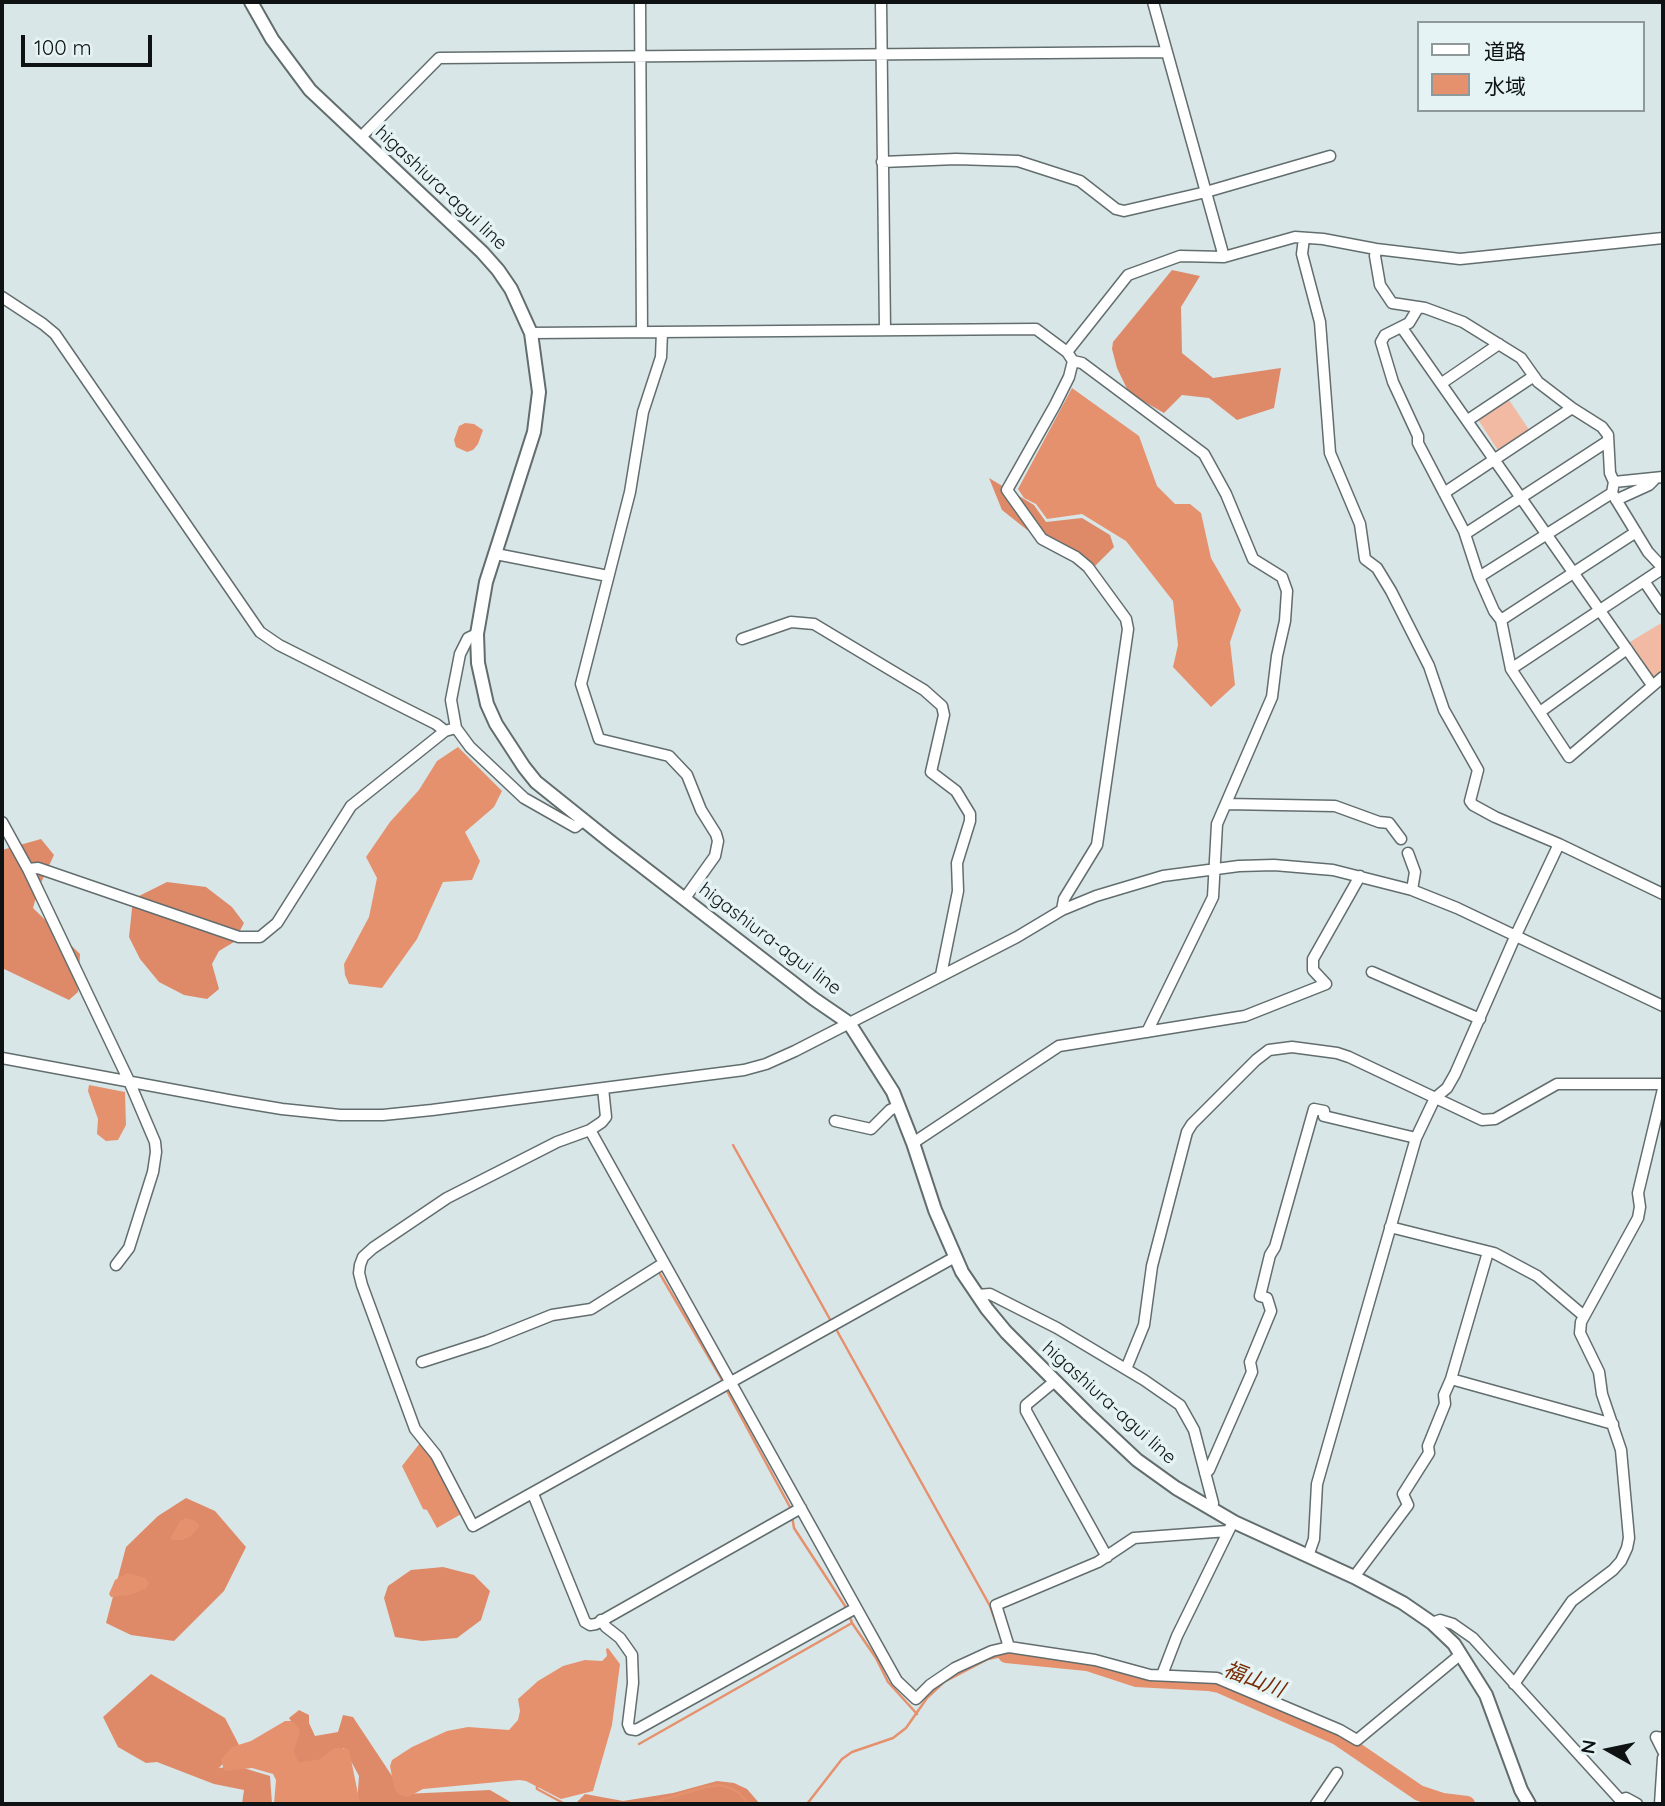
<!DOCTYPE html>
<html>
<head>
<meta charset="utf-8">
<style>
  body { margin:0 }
  #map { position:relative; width:1665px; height:1806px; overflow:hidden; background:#d9e6e7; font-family:Quicksand,"Noto Sans JP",sans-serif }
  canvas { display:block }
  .frame { position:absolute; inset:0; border:4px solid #0e1213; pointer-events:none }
  .legend { position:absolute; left:1417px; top:21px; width:228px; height:91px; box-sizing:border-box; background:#e6f3f4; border:2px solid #90999a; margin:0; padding:9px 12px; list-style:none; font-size:21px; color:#0e1213 }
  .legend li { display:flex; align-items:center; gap:14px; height:35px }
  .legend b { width:35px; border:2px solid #90999a }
  .north { position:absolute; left:1574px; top:1715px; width:70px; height:70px; -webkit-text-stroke:5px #e6f3f4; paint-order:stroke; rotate:279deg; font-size:19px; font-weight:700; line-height:28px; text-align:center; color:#0e1213 }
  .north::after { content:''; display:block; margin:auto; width:24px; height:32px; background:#0e1213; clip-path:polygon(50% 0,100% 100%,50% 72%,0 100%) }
  .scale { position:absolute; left:21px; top:35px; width:131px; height:32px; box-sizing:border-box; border:4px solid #0e1213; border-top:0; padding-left:9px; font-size:21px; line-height:24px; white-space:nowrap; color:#0e1213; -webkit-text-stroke:5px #e6f3f4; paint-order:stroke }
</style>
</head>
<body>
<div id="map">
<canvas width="1665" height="1806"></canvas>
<div class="frame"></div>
<ul class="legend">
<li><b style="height:9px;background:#fff"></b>道路</li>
<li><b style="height:19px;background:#e5916e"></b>水域</li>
</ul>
<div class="north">N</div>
<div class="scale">100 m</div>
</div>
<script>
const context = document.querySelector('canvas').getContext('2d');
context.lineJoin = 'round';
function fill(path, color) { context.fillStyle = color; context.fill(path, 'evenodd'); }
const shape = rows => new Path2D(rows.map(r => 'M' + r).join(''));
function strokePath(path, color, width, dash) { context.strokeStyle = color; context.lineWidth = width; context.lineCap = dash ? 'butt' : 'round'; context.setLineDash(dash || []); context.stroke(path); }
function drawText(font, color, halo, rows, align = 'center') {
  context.font = font + ' Quicksand,"Noto Sans JP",sans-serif'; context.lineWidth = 7; context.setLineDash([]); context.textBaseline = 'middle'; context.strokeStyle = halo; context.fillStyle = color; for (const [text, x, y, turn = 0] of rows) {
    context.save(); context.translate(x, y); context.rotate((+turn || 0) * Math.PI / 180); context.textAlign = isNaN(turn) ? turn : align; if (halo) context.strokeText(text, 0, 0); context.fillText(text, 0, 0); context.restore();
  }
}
fill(shape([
  [1507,397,1530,431,1499,452,1477,418],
  [1663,622,1663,670,1654,677,1630,642]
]), '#f2b9a3');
fill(shape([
  [1172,270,1200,276,1181,307,1182,353,1213,378,1281,368,1274,408,1237,420,1209,398,1182,395,1164,413,1129,393,1117,368,1112,349,1113,342],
  [989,478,1034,505,1046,522,1082,518,1110,535,1114,547,1094,567,1059,541,1031,533,1002,510],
  [41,839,54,855,39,887,33,908,80,954,78,992,69,1000,2,968,2,850],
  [167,882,206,887,232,907,244,923,234,942,219,951,212,964,219,989,207,999,184,995,159,982,140,959,129,937,133,899],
  [186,1498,215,1511,246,1547,224,1591,174,1641,131,1635,106,1623,126,1547,158,1516],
  [443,1567,474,1575,490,1591,481,1620,457,1638,422,1641,395,1637,384,1598,388,1586,411,1570],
  [151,1674,225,1718,239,1745,219,1768,237,1766,270,1776,272,1804,242,1804,244,1790,214,1784,157,1762,146,1763,118,1747,103,1717],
  [299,1710,309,1715,309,1723,315,1736,338,1732,343,1715,353,1717,404,1794,490,1790,514,1804,357,1804,359,1776,344,1748,318,1762,296,1763,291,1746,296,1729,289,1718],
  [717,1781,734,1783,747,1789,760,1804,575,1804,585,1794,623,1801,673,1793]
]), '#de8a68');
fill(shape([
  [1072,388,1139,436,1157,486,1175,504,1190,504,1201,513,1211,558,1241,610,1230,642,1235,685,1211,707,1173,667,1178,645,1173,601,1126,541,1082,514,1047,519,1036,504,1024,498,1018,489],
  [465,423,474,424,483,430,478,444,473,450,467,452,456,447,454,440,459,426],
  [458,747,502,791,494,807,465,832,480,861,472,880,443,882,417,939,382,988,349,984,345,975,344,964,369,917,377,878,366,857,390,822,419,790,437,761],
  [89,1085,125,1092,126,1125,118,1140,106,1141,97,1134,98,1119,88,1091],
  [420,1443,430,1453,461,1514,437,1528,427,1510,423,1509,402,1466],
  [186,1518,195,1521,199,1525,198,1528,190,1537,182,1540,171,1540,171,1537,180,1521],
  [127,1573,146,1578,149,1583,147,1588,130,1595,111,1597,109,1594,115,1580],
  [608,1648,620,1664,612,1725,593,1791,561,1799,526,1781,519,1780,423,1789,408,1797,398,1794,394,1787,390,1766,392,1760,412,1747,447,1731,468,1727,509,1730,518,1720,520,1711,518,1699,538,1681,563,1666,585,1660,602,1661,607,1656,606,1649],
  [285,1721,293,1721,300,1730,294,1751,298,1762,318,1760,335,1748,349,1749,360,1804,274,1804,276,1780,273,1774,252,1768,224,1771,221,1759,232,1747,251,1741]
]), '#e5916e');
strokePath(shape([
  [733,1145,832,1323],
  [660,1274,724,1383],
  [836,1329,990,1606,1001,1637],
  [726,1389,791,1509],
  [792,1516,794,1528,847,1609],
  [849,1615,852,1623],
  [639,1744,852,1623,876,1658,888,1682,917,1714],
  [537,1785,537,1789,565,1804],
  [647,1804,706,1787,719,1785,730,1788,739,1793,749,1804],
  [807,1804,842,1759,852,1752,893,1738,906,1728,927,1698,944,1682,988,1659,1006,1655,1005,1650]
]), '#e5916e', 2.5);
strokePath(shape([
  [1006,1655,1087,1663,1136,1679,1208,1683,1219,1685,1337,1737,1419,1793,1443,1801,1467,1804]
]), '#e5916e', 16);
const minor = shape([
  [640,2,642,332],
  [881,2,885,330],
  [1153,2,1224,257],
  [360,138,439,58,1167,52],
  [882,162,956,159,1018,161,1080,181,1116,209,1124,211,1206,192,1330,156],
  [1304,238,1302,254,1320,322,1330,453,1360,524,1365,559,1377,568,1391,591,1429,666,1444,710,1478,770,1470,801,1473,805,1495,817,1559,844,1663,894],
  [1376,249,1375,256,1380,285,1392,303,1425,308,1463,322,1521,358,1538,382,1572,408,1602,427,1608,435,1610,473,1614,482,1612,493,1648,552,1663,568],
  [2,297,43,324,55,334,260,632,279,645,436,724,445,731,456,728],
  [1418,308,1409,323,1385,335,1381,342,1393,382,1418,436,1418,443,1464,531,1479,577,1494,611,1501,620,1511,669,1569,757,1663,677],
  [1402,328,1652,685],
  [662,332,661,357,643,412,630,492,581,684,599,739,669,756,687,775,701,810,716,834,718,841,715,856,685,898],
  [531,333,1036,329,1067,352,1073,361,1082,363,1204,454,1226,494,1253,559,1282,577,1287,591,1285,621,1277,656,1272,697,1217,824,1213,897,1147,1032],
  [1067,352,1128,275,1180,256,1224,257,1295,237,1323,239,1376,249,1460,259,1663,238],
  [1442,383,1499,344],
  [1468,420,1534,376],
  [1614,482,1663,477],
  [1444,493,1572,408],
  [1616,500,1649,485,1654,480],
  [1465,534,1608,441],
  [496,554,608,576],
  [1479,577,1612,493],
  [1644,581,1663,609],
  [1501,620,1636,532],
  [477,634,468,638,460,654,451,700,456,728,470,747,524,798,575,827,584,820],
  [742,639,791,622,814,624,924,690,942,706,944,715,931,772,956,791,970,814,970,821,957,863,958,891,941,975],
  [1511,669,1662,569],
  [1540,712,1627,649],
  [1226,804,1335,806,1379,822,1389,823,1401,839],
  [2,822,28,869,129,1081,155,1142,156,1152,153,1172,129,1248,116,1265],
  [1408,853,1415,872,1412,890],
  [28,869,38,868,239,937,260,937,277,923,351,806,445,731],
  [1062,910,1064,899,1097,845,1128,629,1126,619,1088,567,1076,557,1042,539,1007,490,1055,405,1069,377,1073,361],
  [1372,972,1480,1019],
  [2,1058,234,1101,282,1109,340,1115,383,1115,432,1110,744,1070,766,1064,795,1051,1017,937,1062,910,1096,896,1163,876,1239,866,1274,865,1333,870,1412,890,1457,908,1663,1006],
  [603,1088,606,1117,602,1122,590,1130,557,1142,447,1198,373,1248,363,1257,360,1265,359,1273,362,1285,415,1429,436,1455,473,1526,955,1257],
  [835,1121,871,1129,890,1110,899,1106],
  [590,1130,897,1681,916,1699,930,1685,955,1668,992,1651,1009,1647,1095,1660,1150,1675,1217,1678,1340,1730,1357,1740,1461,1654],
  [913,1143,1059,1046,1245,1016,1326,984,1313,970,1313,959,1360,876],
  [1390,1227,1494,1253,1537,1276,1584,1316],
  [977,1295,990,1294,1057,1328,1144,1380,1180,1405,1194,1430,1213,1503,1212,1510],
  [422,1362,487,1341,552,1315,591,1309,664,1263],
  [1126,1369,1144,1325,1152,1266,1187,1132,1192,1124,1256,1060,1269,1050,1292,1047,1337,1053,1349,1057,1482,1120,1495,1119,1557,1084,1663,1084],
  [1451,1379,1613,1424],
  [1055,1381,1026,1405,1026,1411,1107,1557],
  [1205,1473,1209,1470,1252,1372,1250,1362,1271,1311,1267,1298,1260,1296,1270,1255,1275,1247,1314,1109,1324,1111,1324,1116,1416,1138],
  [533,1494,585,1622,590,1625,596,1624,801,1508],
  [1308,1556,1314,1539,1317,1484,1416,1138,1435,1098,1447,1088,1455,1074,1515,937,1559,844],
  [1354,1577,1408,1505,1403,1494,1429,1453,1428,1446,1445,1404,1444,1395,1451,1379,1488,1252],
  [601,1620,606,1627,620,1638,632,1655,633,1683,628,1724,630,1729,636,1730,856,1608],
  [1432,1623,1440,1620,1453,1624,1473,1638,1624,1804],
  [1009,1647,996,1605,1098,1562,1134,1538,1228,1531],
  [1162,1675,1177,1636,1231,1526],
  [1514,1684,1572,1601,1613,1570,1621,1561,1627,1548,1629,1538,1621,1450,1602,1394,1599,1372,1580,1333,1581,1322,1638,1218,1640,1207,1638,1193,1663,1089],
  [1663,1738,1656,1737,1663,1751],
  [1620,1800,1626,1798,1637,1804],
  [1316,1804,1337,1773],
  [1660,1804,1663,1758]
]);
const major = shape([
  [251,2,272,39,310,90,482,252,498,270,511,289,531,333,539,392,534,432,486,582,477,634,478,663,487,704,496,724,524,767,536,782,612,843,814,999,849,1023,893,1092,913,1143,935,1210,962,1272,987,1309,1006,1332,1088,1414,1137,1460,1176,1488,1234,1522,1354,1577,1403,1603,1432,1623,1454,1644,1486,1695,1521,1790,1529,1804]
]);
strokePath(minor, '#626d6e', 13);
strokePath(major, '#626d6e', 16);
strokePath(minor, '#fff', 10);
strokePath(major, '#fff', 12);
drawText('19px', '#0e1213', '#e6f3f4', [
  ["higashiura-agui line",441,188,43],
  ["higashiura-agui line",770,939,37],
  ["higashiura-agui line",1109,1403,42]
]);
drawText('italic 21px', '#762c04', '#e6f3f4', [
  ["福山川",1254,1680,21]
]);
</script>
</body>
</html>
